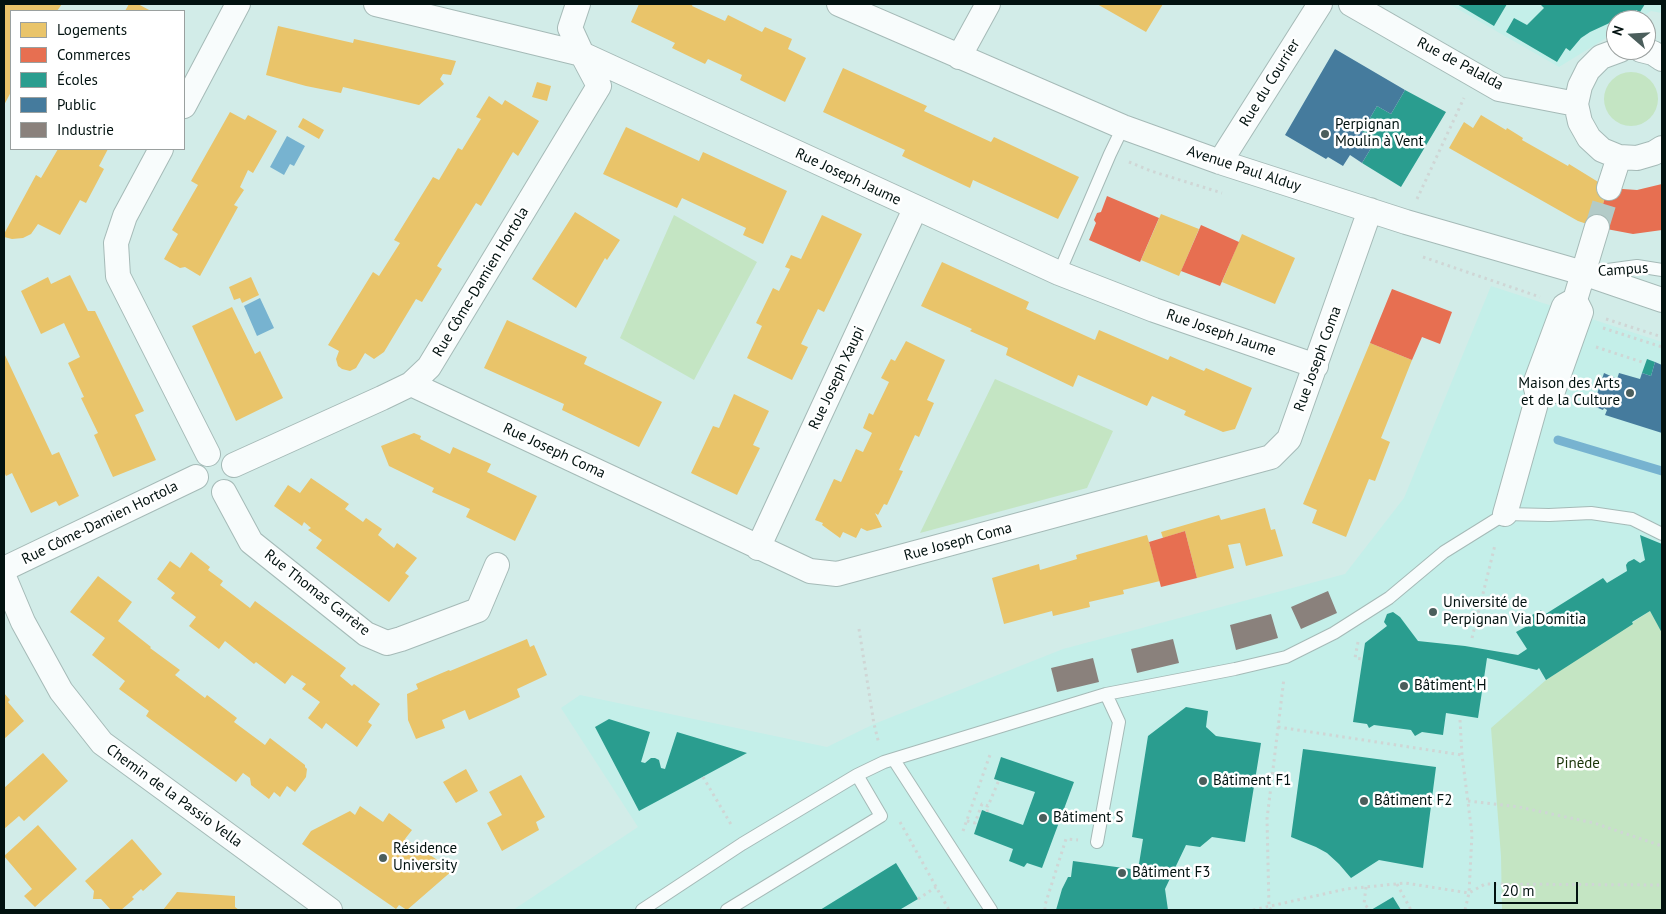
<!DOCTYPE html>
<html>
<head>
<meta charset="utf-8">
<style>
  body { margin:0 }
  #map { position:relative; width:1666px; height:914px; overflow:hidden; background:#d2ece8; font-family:"PT Sans",sans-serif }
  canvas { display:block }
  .frame { position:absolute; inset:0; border:5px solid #021210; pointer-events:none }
  .legend { position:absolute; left:10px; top:10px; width:175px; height:140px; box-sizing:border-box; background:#fff; border:1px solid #9aa09f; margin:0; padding:6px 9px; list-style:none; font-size:15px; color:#021210 }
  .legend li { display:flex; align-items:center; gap:10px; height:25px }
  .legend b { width:25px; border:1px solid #9aa09f }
  .north { position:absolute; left:1606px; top:10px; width:50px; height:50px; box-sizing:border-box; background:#fff; border:1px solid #9aa09f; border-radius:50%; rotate:289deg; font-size:14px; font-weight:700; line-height:20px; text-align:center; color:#021210 }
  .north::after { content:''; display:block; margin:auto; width:18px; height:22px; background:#4b5e5c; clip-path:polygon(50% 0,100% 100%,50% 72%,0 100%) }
  .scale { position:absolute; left:1494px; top:882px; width:84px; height:22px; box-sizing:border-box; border:2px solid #021210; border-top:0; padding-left:6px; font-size:15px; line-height:18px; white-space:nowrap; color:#021210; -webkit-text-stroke:4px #fff; paint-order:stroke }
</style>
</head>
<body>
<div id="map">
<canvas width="1666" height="914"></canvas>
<div class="frame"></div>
<ul class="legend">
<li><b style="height:14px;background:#e9c46a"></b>Logements</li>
<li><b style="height:14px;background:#e76f51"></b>Commerces</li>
<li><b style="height:14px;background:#2a9d8f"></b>Écoles</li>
<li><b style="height:14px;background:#457b9d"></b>Public</li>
<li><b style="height:14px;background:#8a817c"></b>Industrie</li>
</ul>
<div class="north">N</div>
<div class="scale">20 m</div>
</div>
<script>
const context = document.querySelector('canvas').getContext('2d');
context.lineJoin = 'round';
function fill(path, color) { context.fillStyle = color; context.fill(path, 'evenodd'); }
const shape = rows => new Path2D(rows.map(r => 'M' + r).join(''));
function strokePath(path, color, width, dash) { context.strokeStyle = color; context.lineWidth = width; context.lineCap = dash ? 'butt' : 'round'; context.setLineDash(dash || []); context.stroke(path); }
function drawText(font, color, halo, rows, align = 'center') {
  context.font = font + ' "PT Sans",sans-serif'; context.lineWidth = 5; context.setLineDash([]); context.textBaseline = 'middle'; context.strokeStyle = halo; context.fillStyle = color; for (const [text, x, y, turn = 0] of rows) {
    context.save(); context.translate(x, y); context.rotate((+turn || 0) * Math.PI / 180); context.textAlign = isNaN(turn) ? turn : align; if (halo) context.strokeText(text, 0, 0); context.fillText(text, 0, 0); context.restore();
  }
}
fill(shape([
  [1449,4,1662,4,1662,13,1651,11,1636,20,1616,20,1616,32,1559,67],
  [1491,286,1662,342,1662,910,513,910,638,827,561,708,580,695,827,747,874,724,1063,649,1345,574,1404,498]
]), '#c4efe9');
fill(shape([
  '1604 99a27 27 0 1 1 54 0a27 27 0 1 1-54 0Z',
  [674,215,757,262,694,380,620,338],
  [995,379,1113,431,1087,488,920,533],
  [1650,611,1662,632,1662,910,1502,910,1501,856,1491,728,1546,680]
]), '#c4e5c3');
fill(shape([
  [287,136,305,146,294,166,290,164,284,175,270,167],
  [260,298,274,328,257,336,244,306]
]), '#77b3d0');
fill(shape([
  [4,4,62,4,57,11,11,11,11,92,4,105],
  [129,4,138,4,151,11,125,11],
  [639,4,693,4,692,6,725,21,728,15,762,32,765,27,792,39,788,49,806,58,785,102,740,80,742,75,708,59,705,64,672,48,675,43,631,22],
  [1097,4,1163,4,1146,32],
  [278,26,353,43,354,39,456,61,451,75,443,74,440,79,444,84,419,105,343,87,341,93,306,86,266,75],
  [843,68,927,106,924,111,991,142,994,137,1079,177,1058,219,973,180,970,188,902,156,905,150,823,112],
  [537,82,551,86,547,101,532,97],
  [489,96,502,105,505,100,539,121,518,156,513,152,481,206,476,203,437,266,442,269,422,302,416,299,384,352,374,359,365,353,356,368,350,371,342,369,338,366,336,359,339,351,328,345,373,272,379,276,400,243,394,240,433,177,439,180,458,148,462,150,481,119,476,117],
  [230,112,245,120,248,115,277,131,253,173,248,170,240,187,244,190,234,205,238,207,200,276,185,267,180,268,164,259,178,234,172,230,198,185,191,181],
  [1481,115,1506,130,1507,128,1523,138,1522,140,1568,166,1569,164,1608,188,1596,227,1578,221,1449,148,1464,122,1473,128],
  [303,118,324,130,319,139,298,127],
  [626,127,699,161,703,152,787,191,763,244,743,235,746,228,682,198,677,208,603,174],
  [58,149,108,149,99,166,104,169,86,203,80,200,60,235,38,224,31,234,23,238,12,239,4,237,4,234,36,175,41,178],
  [575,212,620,240,607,260,605,258,576,308,532,279],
  [1161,214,1199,229,1179,276,1141,260],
  [822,215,862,234,824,312,818,309,801,344,808,347,792,380,747,358,762,326,756,323,773,288,779,291,790,269,785,267,791,255,801,259],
  [1242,234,1295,258,1275,304,1222,282],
  [942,262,1029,302,1026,309,1095,340,1099,330,1168,360,1170,356,1204,371,1206,368,1252,388,1235,429,1223,432,1184,415,1186,411,1152,396,1147,406,1078,375,1073,387,1006,355,1008,348,970,331,972,329,921,306],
  [70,275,88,311,95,311,144,411,135,415,156,460,113,477,94,435,98,433,81,398,84,397,68,363,80,357,64,323,41,334,21,291,48,277,51,284],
  [251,277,259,295,242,303,240,298,234,300,229,287],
  [232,307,255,354,260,351,283,398,236,421,192,326],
  [507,320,587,357,584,364,662,402,639,447,562,410,564,404,484,368],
  [906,341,945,360,927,400,934,403,919,437,915,435,899,470,903,471,887,505,884,504,878,515,875,513,882,527,867,531,861,528,856,538,843,532,840,538,822,525,823,523,815,520,834,479,841,482,856,449,863,452,872,433,863,428,869,413,873,415,889,382,881,378,891,359,895,361],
  [1370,343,1412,360,1381,438,1390,442,1375,481,1369,479,1346,537,1312,523,1317,510,1303,504],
  [4,353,52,455,59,452,79,496,59,506,56,501,31,513,12,473,6,476,4,472],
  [734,394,769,411,753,445,760,448,737,495,691,473,713,426,719,428],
  [414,433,421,436,420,439,450,454,453,447,491,464,487,472,537,496,515,541,466,517,470,509,432,492,434,488,389,466,381,446],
  [311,478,349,504,345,509,363,522,366,518,382,529,378,535,394,548,397,543,417,558,405,573,409,576,389,602,316,548,322,540,308,530,311,528,304,522,302,526,274,506,288,485,300,493],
  [1265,508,1271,530,1275,529,1283,556,1246,566,1240,543,1228,545,1234,568,1197,578,1185,531,1163,538,1161,532,1219,515,1221,520],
  [1147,535,1160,581,1123,590,1124,594,1089,602,1090,607,1053,616,1052,611,1004,624,992,578,1039,564,1040,570,1077,559,1076,555],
  [191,552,210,567,208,570,223,581,220,585,250,608,255,601,346,668,340,676,352,686,354,684,380,704,368,722,372,725,357,747,326,723,322,729,308,718,320,702,302,689,306,684,292,675,285,684,256,662,254,664,225,641,219,649,189,626,196,617,171,598,175,593,157,579,170,561,180,568],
  [98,576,132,602,118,621,151,647,150,648,180,670,175,675,205,698,207,695,237,718,234,722,265,745,270,738,305,765,305,767,307,769,306,777,295,792,287,786,280,797,274,792,269,799,251,785,250,778,243,773,236,782,146,716,149,711,119,689,125,681,92,655,105,638,70,612],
  [527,639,530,647,534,645,547,675,517,689,520,697,505,704,469,720,465,710,442,720,445,728,416,739,408,720,407,694,418,689,416,684,449,670,450,671],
  [4,693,10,700,8,702,24,721,4,739],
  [43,753,68,781,24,821,19,816,4,829,4,788],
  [466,769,478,791,456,803,443,782],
  [521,775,545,817,536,822,539,830,502,851,487,823,502,815,489,792],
  [360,806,383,822,389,813,412,830,405,839,453,870,407,910,399,905,396,909,302,844,311,831,350,811,355,815],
  [38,825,77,869,35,907,24,896,32,889,4,856],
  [132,839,162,874,143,891,141,889,132,897,134,899,121,910,111,910,101,899,93,899,94,891,85,881],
  [177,892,235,896,235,907,239,910,163,910]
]), '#e9c46a');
fill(shape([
  [1662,184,1662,230,1633,234,1596,227,1608,188,1637,190],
  [1107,196,1159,218,1140,262,1089,240,1096,223,1094,220,1097,213,1101,212],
  [1201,225,1239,242,1220,286,1181,271],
  [1392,289,1452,312,1440,344,1422,337,1412,360,1370,343],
  [1185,531,1197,578,1161,587,1149,542]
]), '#e76f51');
fill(shape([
  [1457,4,1507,4,1494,26],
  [1540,4,1645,4,1640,12,1636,10,1635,15,1622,15,1622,19,1616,20,1590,32,1581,38,1570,51,1566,48,1557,62,1506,32,1514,18,1527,25,1544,8],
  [1405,90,1446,112,1401,187,1362,163,1376,140,1362,132,1377,106,1391,114],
  [1647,359,1655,362,1651,376,1642,373],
  [1640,535,1662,544,1662,633,1650,611,1632,622,1633,624,1546,680,1539,668,1537,670,1487,658,1478,718,1446,713,1443,735,1422,732,1415,736,1411,730,1374,725,1369,728,1367,724,1353,722,1365,643,1387,626,1384,622,1387,614,1393,612,1400,617,1418,641,1465,646,1518,655,1527,649,1516,632,1529,625,1525,619,1541,610,1544,615,1603,578,1607,583,1627,571,1626,565,1628,562,1634,559,1640,563,1645,560],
  [1186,707,1208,711,1206,727,1216,736,1261,743,1245,842,1212,837,1200,847,1186,845,1165,889,1168,910,1056,910,1062,889,1068,877,1071,877,1073,861,1138,870,1143,839,1132,837,1148,736],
  [609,719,650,732,641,762,645,763,651,758,655,758,659,760,661,768,665,769,677,732,747,753,639,811,595,727],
  [1303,749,1436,767,1423,868,1379,860,1351,878,1339,864,1327,853,1316,847,1291,837],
  [1001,757,1074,782,1042,868,1027,863,1024,867,1009,861,1013,849,974,834,982,810,1023,825,1035,792,994,779],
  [896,863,918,899,901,909,820,910],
  [1393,897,1401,910,1371,910]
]), '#2a9d8f');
fill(shape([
  [1335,49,1405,90,1391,114,1377,106,1362,132,1376,140,1362,163,1350,155,1343,166,1328,157,1326,159,1285,135],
  [1655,362,1662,365,1662,433,1605,415,1607,410,1604,408,1603,410,1593,406,1604,373,1617,379,1619,373,1640,379,1642,373,1651,376]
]), '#457b9d');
fill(shape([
  [1328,591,1337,613,1301,629,1291,607],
  [1271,614,1278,638,1236,650,1230,625],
  [1173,639,1179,663,1137,673,1131,649],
  [1093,658,1099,682,1057,692,1051,668]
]), '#8a817c');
strokePath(shape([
  [1558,440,1662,471]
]), '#77b3d0', 9);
strokePath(shape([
  [1597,227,1609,188]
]), '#b3cbc8', 24, [24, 12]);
const service = shape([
  [1593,272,1637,266,1662,270],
  [1059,273,1110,154,1123,127],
  [894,760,991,910],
  [1097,842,1119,722,1106,694],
  [642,910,742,844,857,775,884,762,1106,694,1235,669,1286,657,1334,633,1389,598,1444,552,1505,514,1549,515,1591,513,1632,519,1662,534],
  [727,910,881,816,857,775]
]);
const minor = shape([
  [376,4,582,54,1059,273,1154,310,1316,366],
  [839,4,1123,127,1220,162,1406,222,1583,273,1662,300],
  [1351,4,1499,89,1576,104],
  [1620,50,1601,57,1588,70,1580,86,1576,104,1580,122,1589,138,1602,150,1619,157,1637,158,1654,153,1662,148],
  [1641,50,1653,53,1662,59],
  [959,57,988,4],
  [184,106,238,4],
  [161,149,125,216,116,243,118,276,208,454],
  [1220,162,1320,4],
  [1609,188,1619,157],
  [411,384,810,571,837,574,1271,457,1289,439,1370,210],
  [1538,396,1553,391,1581,312,1575,300],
  [234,465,382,398,411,384,429,367,599,86,582,54,570,28,578,4],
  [224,492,251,542,366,634,387,643,401,639,478,610,497,565],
  [1505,514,1538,396,1535,384,1564,306,1575,300,1597,227],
  [758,548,915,209],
  [4,569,196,477],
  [4,577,23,622,61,691,102,743,330,910]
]);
strokePath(service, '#a5bab7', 14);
strokePath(minor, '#a5bab7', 26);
strokePath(shape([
  [1129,162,1151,171,1222,193],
  [1417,199,1464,98],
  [1423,257,1540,297],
  [1606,319,1662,337],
  [1603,328,1662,347],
  [1596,347,1645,363],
  [859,629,874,724,879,744],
  [1472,638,1495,545],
  [1358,642,1355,658,1363,659],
  [1460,720,1462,755,1472,834,1469,893,1465,910],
  [1278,727,1462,755],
  [703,777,732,826],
  [1468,801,1519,807,1594,823,1662,846],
  [987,812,988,806],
  [967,821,975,823,982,804,988,806,999,780],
  [900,822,949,910],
  [963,831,991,752],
  [1397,884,1411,910],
  [1366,887,1364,904,1370,910],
  [918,899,936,887],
  [1045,910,1045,905,1066,839,1078,840],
  [1253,910,1346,889,1405,883,1469,893,1485,884,1662,885],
  [1271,910,1269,907,1267,819,1284,678]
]), '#cfd6d5', 3, [2.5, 4]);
strokePath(service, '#f8fcfc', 12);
strokePath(minor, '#f8fcfc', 24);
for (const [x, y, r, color] of [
  [1325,134,5,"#4b5e5c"],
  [1630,393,5,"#4b5e5c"],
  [1433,612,5,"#4b5e5c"],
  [1404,686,5,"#4b5e5c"],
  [1203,781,5,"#4b5e5c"],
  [1364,801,5,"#4b5e5c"],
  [1043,818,5,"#4b5e5c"],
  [383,858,5,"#4b5e5c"],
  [1122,873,5,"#4b5e5c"]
]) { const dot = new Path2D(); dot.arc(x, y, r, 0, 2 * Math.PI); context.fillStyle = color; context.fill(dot); strokePath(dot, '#fff', 2); }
drawText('15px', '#021210', '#fff', [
  ["Rue de Palalda",1460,64,28],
  ["Rue du Courrier",1270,83,-58],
  ["Avenue Paul Alduy",1244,169,18],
  ["Rue Joseph Jaume",848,177,25],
  ["Campus",1623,270,-4],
  ["Rue Côme-Damien Hortola",481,282,-59],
  ["Rue Joseph Jaume",1221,333,19],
  ["Rue Joseph Coma",1318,359,-70],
  ["Rue Joseph Xaupi",837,378,-65],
  ["Rue Joseph Coma",554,451,25],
  ["Rue Côme-Damien Hortola",100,523,-26],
  ["Rue Joseph Coma",958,542,-15],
  ["Rue Thomas Carrère",317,593,38],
  ["Chemin de la Passio Vella",174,796,36]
]);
drawText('15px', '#021210', '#fff', [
  ["Perpignan",1335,125],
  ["Moulin à Vent",1335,142],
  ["Maison des Arts",1620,384,"right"],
  ["et de la Culture",1620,401,"right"],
  ["Université de",1443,603],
  ["Perpignan Via Domitia",1443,620],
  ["Bâtiment H",1414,686],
  ["Bâtiment F1",1213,781],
  ["Bâtiment F2",1374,801],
  ["Bâtiment S",1053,818],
  ["Résidence",393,849],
  ["University",393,866],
  ["Bâtiment F3",1132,873]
], 'left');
drawText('15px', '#1a3508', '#fff', [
  ["Pinède",1578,764]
]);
</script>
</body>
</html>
